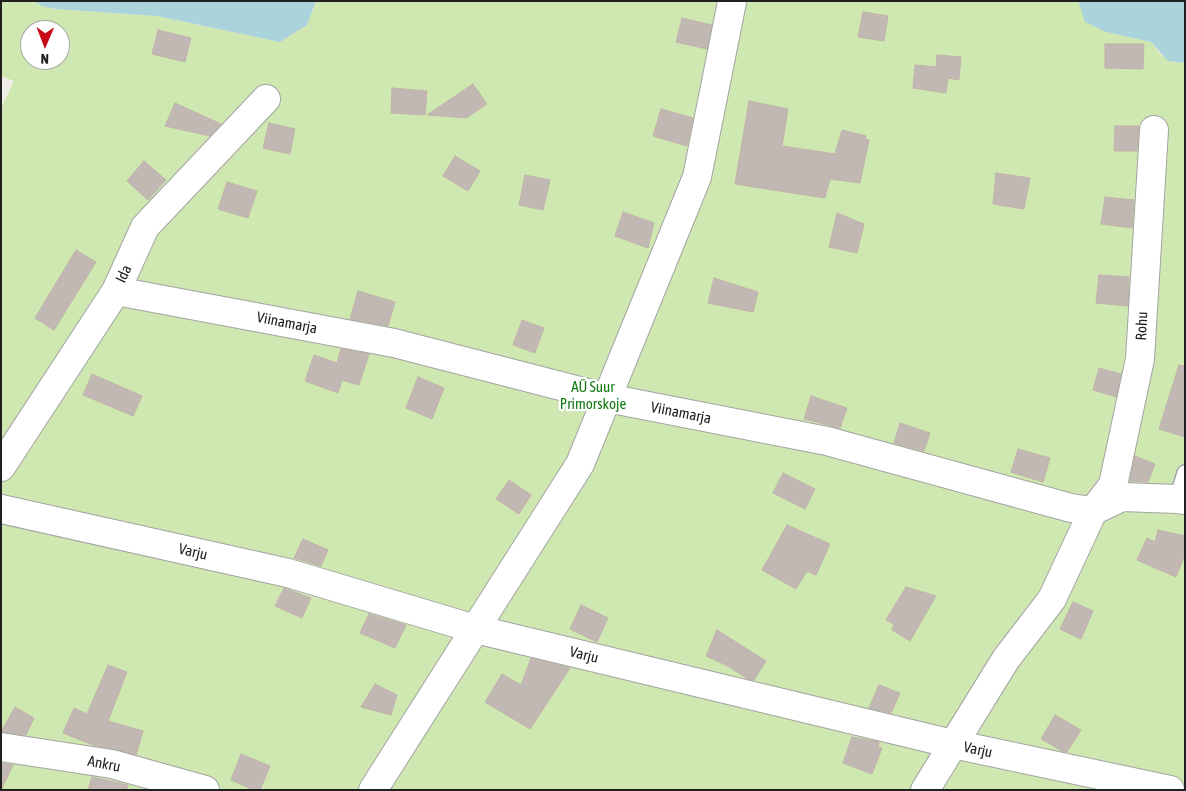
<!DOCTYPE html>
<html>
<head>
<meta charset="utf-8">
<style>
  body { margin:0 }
  #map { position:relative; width:1186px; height:791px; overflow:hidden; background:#f0ede7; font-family:"Asap Condensed",sans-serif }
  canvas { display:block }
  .frame { position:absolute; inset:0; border:2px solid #202020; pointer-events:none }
  .north { position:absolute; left:20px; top:20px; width:50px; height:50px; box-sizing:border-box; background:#fff; border:1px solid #a6a6a6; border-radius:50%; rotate:181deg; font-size:14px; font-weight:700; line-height:20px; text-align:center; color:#202020 }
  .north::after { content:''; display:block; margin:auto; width:18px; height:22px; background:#c60a16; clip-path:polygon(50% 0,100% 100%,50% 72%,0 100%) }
</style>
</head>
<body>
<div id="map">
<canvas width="1186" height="791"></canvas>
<div class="frame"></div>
<div class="north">N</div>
</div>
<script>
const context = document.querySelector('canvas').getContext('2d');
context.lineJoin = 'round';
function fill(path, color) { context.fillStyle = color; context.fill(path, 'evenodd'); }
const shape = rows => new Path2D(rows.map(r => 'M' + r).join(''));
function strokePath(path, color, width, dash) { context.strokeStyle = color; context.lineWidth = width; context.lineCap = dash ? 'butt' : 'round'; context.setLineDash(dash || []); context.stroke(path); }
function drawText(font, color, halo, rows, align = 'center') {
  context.font = font + ' "Asap Condensed",sans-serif'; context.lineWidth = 4.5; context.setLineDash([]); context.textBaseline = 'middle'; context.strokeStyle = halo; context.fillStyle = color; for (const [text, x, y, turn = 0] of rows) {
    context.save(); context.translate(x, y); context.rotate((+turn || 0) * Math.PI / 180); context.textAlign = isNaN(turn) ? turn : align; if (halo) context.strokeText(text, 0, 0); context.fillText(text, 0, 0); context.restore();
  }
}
fill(shape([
  [1,1,33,1,42,6,56,9,157,16,280,42,307,25,316,1,1077,1,1106,32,1151,42,1160,54,1173,62,1185,63,1185,790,1,790,1,108,14,81,1,76],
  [30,30,60,30,60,60,30,60]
]), '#cfe7b0');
fill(shape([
  [33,1,316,1,307,25,280,42,157,16,56,9,42,6],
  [1077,1,1185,1,1185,63,1168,61,1151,42,1106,32,1085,22,1079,3]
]), '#aad3db');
const building = shape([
  [863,12,888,16,884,41,858,37,863,12],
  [682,18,712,25,707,49,676,42,682,18],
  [158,30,191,38,185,62,152,54,158,30],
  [1105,44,1144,44,1143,69,1105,68,1105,44],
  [937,55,961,57,959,80,948,78,946,93,913,88,915,65,936,67,937,55],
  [473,84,487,104,466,118,427,115,473,84],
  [392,88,427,91,425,115,391,113,392,88],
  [749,101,788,109,782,146,835,154,842,130,866,136,865,139,869,140,860,183,830,179,825,198,735,184,749,101],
  [175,103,221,124,210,136,165,126,175,103],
  [661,109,693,118,687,146,653,136,661,109],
  [269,123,295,129,290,154,263,148,269,123],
  [1115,126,1139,126,1137,151,1114,151,1115,126],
  [455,156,480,171,468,191,443,176,455,156],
  [144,161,166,180,148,200,127,181,144,161],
  [996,173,1030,178,1024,209,993,204,996,173],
  [525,175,550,180,543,210,519,205,525,175],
  [227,182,257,191,248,218,218,209,227,182],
  [1105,197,1134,200,1132,228,1101,224,1105,197],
  [623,212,654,223,648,248,615,236,623,212],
  [837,213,864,224,857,253,829,247,837,213],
  [76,250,96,262,54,330,35,318,76,250],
  [1099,275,1129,277,1128,306,1096,303,1099,275],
  [714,278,758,292,753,312,708,303,714,278],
  [358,291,395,302,388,326,350,319,358,291],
  [522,320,544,328,535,353,513,345,522,320],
  [341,349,369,354,359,385,342,380,338,393,305,381,314,355,337,363,341,349],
  [1179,365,1185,366,1185,437,1159,429,1179,365],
  [1099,368,1121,374,1116,397,1093,390,1099,368],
  [92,374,142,396,133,416,83,395,92,374],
  [418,377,444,388,432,419,406,408,418,377],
  [811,396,847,408,840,428,804,419,811,396],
  [900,423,930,433,924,451,894,443,900,423],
  [1018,449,1050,458,1043,482,1011,472,1018,449],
  [1135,456,1155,464,1148,482,1130,481,1135,456],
  [783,473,815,489,805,509,773,493,783,473],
  [509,480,531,495,519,514,496,499,509,480],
  [787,525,830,544,816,575,807,571,796,589,762,570,787,525],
  [1158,530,1185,536,1185,554,1176,577,1137,560,1147,538,1155,542,1158,530],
  [303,539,328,550,321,566,294,558,303,539],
  [906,587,936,596,910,641,892,630,894,624,886,620,906,587],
  [284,588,311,598,302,618,275,606,284,588],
  [1073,602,1093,611,1081,639,1060,629,1073,602],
  [581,605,608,618,597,642,570,629,581,605],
  [369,614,406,625,395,648,360,633,369,614],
  [717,630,766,661,754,680,748,679,726,665,706,656,717,630],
  [531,658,570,668,530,729,485,702,502,674,521,685,531,658],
  [108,665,127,672,108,721,143,731,136,755,114,749,93,745,63,733,74,708,87,714,108,665],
  [375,684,397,695,391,715,361,707,375,684],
  [879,685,900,693,891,713,869,708,879,685],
  [15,707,34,718,26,735,1,732,15,707],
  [1055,715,1081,730,1067,752,1062,751,1041,739,1055,715],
  [852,737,879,742,878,747,882,748,872,774,843,763,852,737],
  [241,754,270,766,260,790,254,790,231,780,241,754],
  [1,763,13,765,1,790,1,763],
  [92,777,128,785,126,790,88,790,92,777]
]);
fill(building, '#c1b8b4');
strokePath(building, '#c1b3aa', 1);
const service = shape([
  [1177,499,1185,473]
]);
const minor = shape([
  [116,291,394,343,607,398,827,441,1071,508,1093,511,1122,497,1177,499,1185,500],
  [1,467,116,291,145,227,266,99],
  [1,509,288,573,475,629,953,744,1170,790],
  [1,747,112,764,205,790],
  [373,790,580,464,697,177,732,2],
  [925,790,1006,659,1052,599,1093,511,1113,485,1140,359,1154,130]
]);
strokePath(service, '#a4a4a4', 18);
strokePath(minor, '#a4a4a4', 30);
strokePath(service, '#fff', 15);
strokePath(minor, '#fff', 28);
drawText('15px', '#202020', '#fff', [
  ["Ida",124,274,-65],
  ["Viinamarja",287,323,11],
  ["Rohu",1142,326,-87],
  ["Viinamarja",681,413,11],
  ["Varju",193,552,13],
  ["Varju",584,655,14],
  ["Varju",978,750,12],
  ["Ankru",104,764,11]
]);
drawText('15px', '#127b14', '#fff', [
  ["AÜ Suur",593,387],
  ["Primorskoje",593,404]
]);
</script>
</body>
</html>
